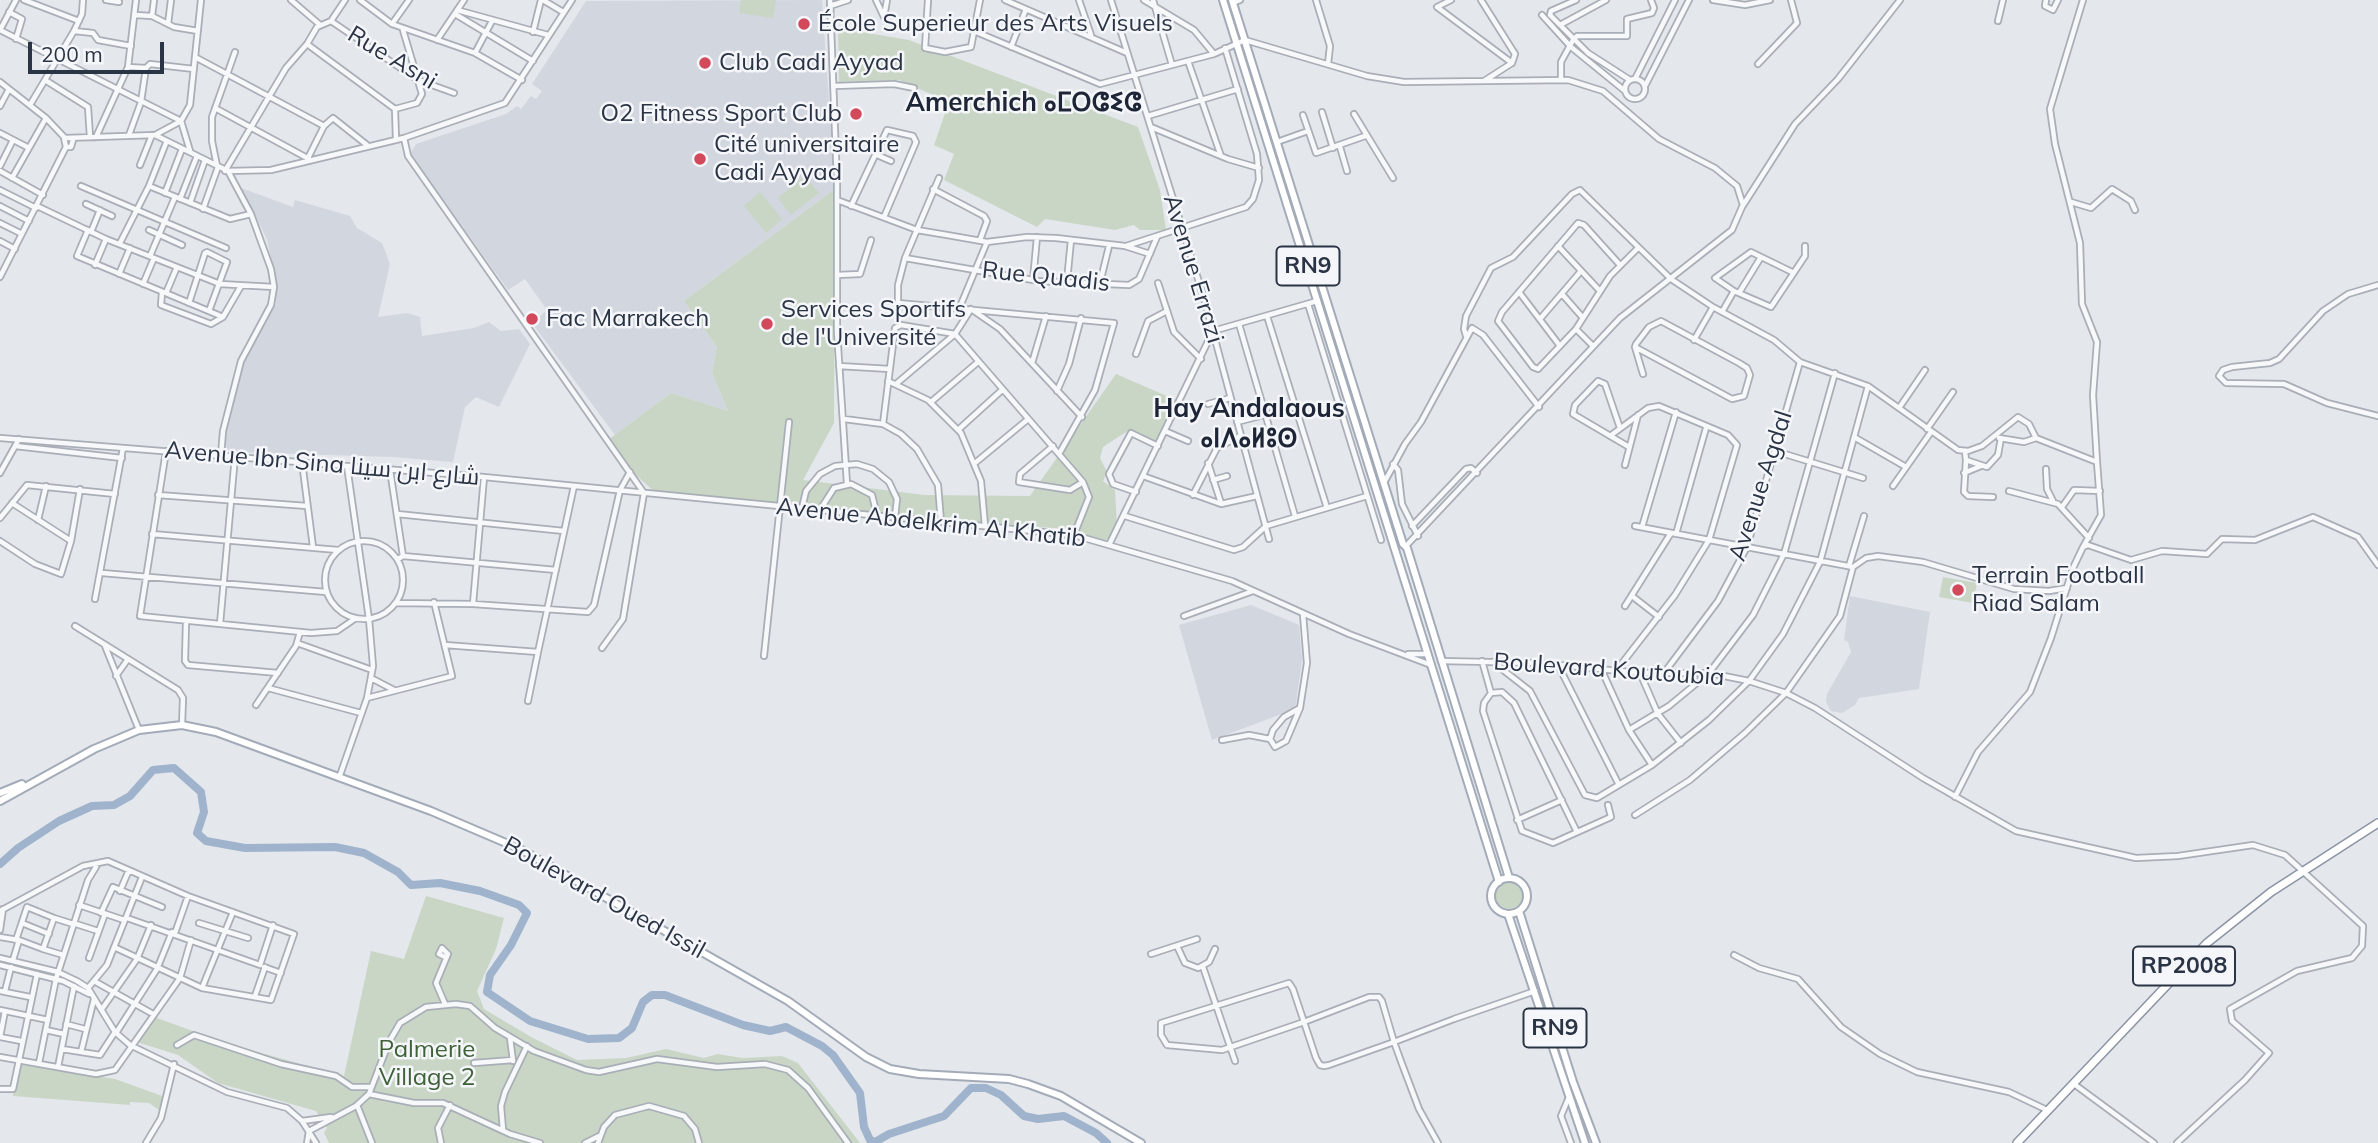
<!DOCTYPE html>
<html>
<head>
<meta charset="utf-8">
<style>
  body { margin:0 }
  #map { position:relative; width:2378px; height:1143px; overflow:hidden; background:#e4e7ec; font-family:Mulish,sans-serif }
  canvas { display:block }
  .scale { position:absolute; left:28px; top:42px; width:136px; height:32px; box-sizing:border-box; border:4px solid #2b3445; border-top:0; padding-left:9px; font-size:21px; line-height:24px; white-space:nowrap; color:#2b3445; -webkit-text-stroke:5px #f4f6f9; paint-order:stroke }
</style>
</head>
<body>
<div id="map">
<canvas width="2378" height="1143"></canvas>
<div class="scale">200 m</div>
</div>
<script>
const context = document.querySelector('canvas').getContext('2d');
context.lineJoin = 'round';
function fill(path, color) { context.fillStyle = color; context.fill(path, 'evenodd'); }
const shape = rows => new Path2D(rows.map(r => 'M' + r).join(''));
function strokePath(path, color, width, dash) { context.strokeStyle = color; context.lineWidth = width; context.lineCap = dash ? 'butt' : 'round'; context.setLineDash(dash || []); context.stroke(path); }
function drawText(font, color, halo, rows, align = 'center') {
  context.font = font + ' Mulish,Cairo,"Noto Sans Tifinagh",sans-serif'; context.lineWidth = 5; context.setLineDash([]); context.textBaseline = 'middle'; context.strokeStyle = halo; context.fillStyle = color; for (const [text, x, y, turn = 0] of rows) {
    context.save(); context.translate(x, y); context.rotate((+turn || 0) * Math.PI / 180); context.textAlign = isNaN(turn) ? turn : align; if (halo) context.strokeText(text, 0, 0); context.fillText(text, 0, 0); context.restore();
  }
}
fill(shape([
  [822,0,835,189,684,301,717,347,712,373,728,411,671,393,615,435,532,323,547,310,525,279,508,290,410,154,416,144,506,114,517,106,521,109,531,96,536,99,542,91,532,84,586,1],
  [241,188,293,207,295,200,350,216,357,228,382,243,390,264,378,317,407,313,420,317,422,336,474,328,489,322,501,331,519,329,530,344,499,407,476,397,465,407,453,462,393,457,230,452,223,443,242,370,247,352,276,304,276,286,267,239],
  [1850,596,1930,612,1919,689,1859,698,1855,705,1842,713,1831,711,1826,702,1827,694,1851,652,1848,642,1844,640],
  [1251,605,1299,625,1302,660,1295,709,1212,740,1179,625]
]), '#d2d6de');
fill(shape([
  [741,0,776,0,773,18,739,13],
  [838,28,909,40,1138,127,1160,190,1166,230,1140,230,1134,225,1115,230,1045,219,1037,227,944,180,954,154,934,145,949,102,899,80,839,82],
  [805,176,819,193,791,215,778,198],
  [835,189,834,423,803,480,925,495,1030,496,1116,374,1176,400,1156,443,1129,430,1103,447,1100,458,1107,472,1103,481,1115,490,1117,528,1111,537,1104,541,1067,529,780,507,656,493,627,467,608,440,671,393,728,411,712,373,717,347,684,301],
  [760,192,782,219,766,233,744,206],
  [1943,577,1977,583,1973,603,1939,597],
  '1495 895a14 14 0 1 1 28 0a14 14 0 1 1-28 0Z',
  [426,896,504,918,496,949,477,991,484,1009,531,1037,577,1060,626,1058,666,1049,704,1058,718,1054,742,1058,782,1056,798,1063,860,1143,329,1143,324,1133,327,1128,316,1111,218,1083,178,1055,137,1042,154,1017,229,1044,344,1076,371,951,404,959],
  [17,1064,115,1079,165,1097,159,1110,149,1103,130,1102,130,1105,13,1096]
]), '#c9d6c5');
strokePath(shape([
  [0,864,18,848,59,821,92,806,114,805,130,796,153,770,174,768,201,792,204,812,197,833,206,841,245,848,335,847,364,853,398,872,411,885,440,883,480,891,519,905,527,913,511,945,490,975,487,992,530,1021,588,1039,619,1038,632,1028,643,1002,652,995,665,995,743,1025,770,1031,786,1027,822,1046,833,1055,860,1093,864,1127,870,1140,875,1142,889,1134,944,1116,971,1088,986,1088,1001,1095,1024,1116,1038,1119,1064,1116,1096,1133,1107,1143]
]), '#9fb4cc', 8);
const minor = shape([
  [24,0,79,21],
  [106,0,119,2],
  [291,0,319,24],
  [360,0,392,24,475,53,522,80],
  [543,0,563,12],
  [830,0,837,183,837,331,847,484],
  [876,0,884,17,887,0],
  [928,0,925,48,945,52,971,47,980,0],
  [1005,0,1127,53],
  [1079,0,1091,35],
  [1111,0,1203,295,1269,539],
  [1144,0,1194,30,1214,54],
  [1153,0,1172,65],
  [1316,0,1330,46,1328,64],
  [1451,0,1437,7,1512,63],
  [1481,0,1515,54,1512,63,1484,81],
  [1576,0,1551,11,1550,15,1588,53,1630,80],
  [1713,0,1745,5,1770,0],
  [2046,0,2045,6,2053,10,2058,0],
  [1233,3,1240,0],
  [830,6,848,0],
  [457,10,548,35],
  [9,12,22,19,16,39],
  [455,14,533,61],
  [135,15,152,16,174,27,198,31],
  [1542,15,1571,47,1625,91],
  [152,16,154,0],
  [331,21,418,80,454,93],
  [1998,21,2003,0],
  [168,24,171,0],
  [392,24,409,0],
  [1560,25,1606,0],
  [0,30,181,121],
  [0,30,16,0],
  [74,31,93,33,98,40,131,46],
  [974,31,1100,84,1214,54,1245,40,1367,76,1404,82,1568,80,1603,91,1659,139,1715,168,1737,186,1743,205],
  [533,32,541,0],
  [437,40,464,0],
  [307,44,395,109],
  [1011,47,1026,9],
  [475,53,492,21],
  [195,57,324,126],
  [1188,61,1221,156],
  [1758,64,1797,23,1791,0],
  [128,67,146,68,150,64,194,69],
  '1625 89a10 10 0 1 1 20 0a10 10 0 1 1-20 0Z',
  [1635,79,1675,0],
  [45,80,88,107,90,137],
  [1561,80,1561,62,1573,40,1577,36,1627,36,1627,19,1652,13,1654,8,1651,0],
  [0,82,46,118,65,138],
  [834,86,894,84,914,88],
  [1645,86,1689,0],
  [30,105,74,31,82,14,83,0],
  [0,106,9,89],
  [215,108,309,159],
  [1322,112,1333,148],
  [1354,114,1393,178],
  [1303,115,1316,153,1365,136],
  [1148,116,1238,89],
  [181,121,190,151],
  [1151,127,1228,159,1259,168],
  [0,133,29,148],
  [129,135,141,102,146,68],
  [155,135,228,171,251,214,271,269,274,287,271,305,241,361,223,431,221,455],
  [96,137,128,67,136,0],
  [64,138,66,147,71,147,73,140],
  [65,138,155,135,181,121,190,105,201,0],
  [404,138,408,156,644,493],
  [396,140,395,109,417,103,422,94,403,30],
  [1277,142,1308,131],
  [1340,147,1347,171],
  [877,155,891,161],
  [308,158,324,126,333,118,367,145],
  [140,165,152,135],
  [0,166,13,140],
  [217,166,212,141,212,117,235,52],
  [0,171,43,195],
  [225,171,286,68,307,44,317,27,331,21,345,0],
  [228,171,271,170,404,138,505,103,572,0],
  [12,178,46,118],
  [939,178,905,258,898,285,898,303,1114,323,1095,390,1059,454],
  [81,186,226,248],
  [149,186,230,219,251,214],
  [933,189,984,216,987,221,980,240],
  [0,190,36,208],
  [165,193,182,149],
  [180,199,197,156],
  [837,200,917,230,947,235,987,242,1027,237,1056,238,1125,246,1150,254],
  [2071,202,2091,208,2112,189,2131,201,2135,210],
  [190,203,205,160],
  [86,204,112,216],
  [0,206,29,221],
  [37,206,106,239,220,284,274,287],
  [851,206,887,130,913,136,916,142,884,217],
  [203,209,218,167],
  [0,223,22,234],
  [88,230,77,256,223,317],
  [149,230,182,245],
  [91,232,100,210],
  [0,241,15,249],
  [120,243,149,186,166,143],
  [1126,246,1246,207,1253,199,1259,180,1257,154,1225,48],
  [1558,246,1600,291],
  [150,256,175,197],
  [905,258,1039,281,1129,285,1139,279,1157,237],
  [95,265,106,239],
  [1620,265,1584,225,1578,223,1502,312,1498,321,1533,367,1538,369,1576,329,1610,276,1638,248],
  [1792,272,1751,252,1715,278,1734,291,1771,307,1805,256,1805,246],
  [119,274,130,248],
  [837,275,860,274,871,240],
  [0,277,66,147],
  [1033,280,1037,237],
  [1067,281,1071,240],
  [1100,283,1109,246],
  [1158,283,1174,332,1201,359],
  [143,284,154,258],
  [2378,285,2348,294,2323,311,2279,359,2270,363,2232,367,2223,370,2219,376,2226,383,2284,384,2327,403,2378,416],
  [162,292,161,305,211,324,223,317,241,286],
  [1519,292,1560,346],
  [166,293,177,267],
  [1739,293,1761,257],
  [1562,294,1583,318],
  [189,303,205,253,207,252,227,262,209,311],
  [1308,304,1381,540],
  [959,309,987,242],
  [1722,312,1734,291],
  [1267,316,1327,508],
  [1540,319,1581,271],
  [1239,324,1295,516],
  [1576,329,1593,346],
  [1466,336,1464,329,1466,316,1491,268,1513,257,1572,194,1580,190,1671,279,1713,307,1774,340,1800,362,1868,386,1958,450,1968,451,1982,446,2018,417,2029,424,2036,438,2097,462,2093,395,2097,342,2082,304,2080,243,2055,144,2050,109,2083,0],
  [1694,340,1713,307],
  [1635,347,1732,399,1744,396,1750,375,1747,368,1739,363,1661,321,1649,327,1636,344,1635,347,1637,354,1643,374],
  [1136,354,1148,321,1167,311],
  [1032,363,1046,316],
  [839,366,890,369],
  [888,381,928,400,961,433,981,481,985,526],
  [896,384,955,334,971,309,1000,329,1082,417],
  [1057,391,1069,364,1081,318],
  [931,402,978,362],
  [1208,404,1230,398],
  [1899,408,1925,370],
  [844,419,883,424,901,434,917,449,938,485,941,522],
  [1237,422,1295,407],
  [883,424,895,328,901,325,955,334,1083,482,1089,497,1074,535],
  [1620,428,1605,384,1598,381,1575,405,1573,414,1629,447],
  [1927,429,1953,392],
  [958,430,1002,390],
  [1165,431,1188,441],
  [1610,436,1648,408,1659,406,1728,435,1737,445,1709,540,1675,595,1616,671],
  [1854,437,1906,467],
  [0,438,484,477,1074,535,1232,581,1349,634,1431,665],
  [1999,438,2024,442,2036,438],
  [15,446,122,458],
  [1053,446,1020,474,1019,482,1070,490,1083,482],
  [166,451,140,616,311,633,337,631,356,618],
  [1775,451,1863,478],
  [1965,452,1966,460,1987,467,1998,455,2001,438],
  [1966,460,1964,492,1968,496,1993,497],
  [302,462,313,547],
  [975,463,1027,420],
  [1208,463,1221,503],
  [1393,464,1398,470,1402,504,1418,536],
  [1625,465,1638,415],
  [2046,469,2047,489,2053,501],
  [390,470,403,556],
  [0,473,19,439],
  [1964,473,1981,466],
  [1143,476,1221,504,1257,496],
  [1213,480,1227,476],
  [1385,481,1405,444,1421,422,1472,328,1483,335,1539,407],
  [1893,486,1931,432],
  [2009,491,2058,504,2089,538],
  [1136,492,1113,484,1109,474,1131,433,1158,446],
  [158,495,307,506],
  [1193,495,1217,448,1240,436],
  [12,503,71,541],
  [2062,507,2074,490,2100,491],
  [802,508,806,491,820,474,835,466,857,464,873,469,889,482,897,499,895,517],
  [820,510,834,488,851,484,872,495,877,515],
  [397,514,564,531],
  [1125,516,1234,550,1243,547,1266,526,1367,496],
  [0,518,27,485,115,494],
  [38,520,46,486],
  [1412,526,1466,469,1471,468,1477,473],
  [1635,526,1853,567],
  [1642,527,1676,412],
  [152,534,338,550],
  [1676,534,1706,428],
  '325 580a39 39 0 1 1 78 0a39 39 0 1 1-78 0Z',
  [0,541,35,564,61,574,71,541,80,489],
  [1109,545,1213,331,1317,301],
  [1406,546,1620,318,1732,230,1742,207,1795,124,1838,79,1900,0],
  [2083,547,2101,515,2097,462],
  [398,559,403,556,556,570],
  [1849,566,1864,516],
  [102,573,326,592],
  [1632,596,1659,617],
  [95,599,123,448],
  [396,603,473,604,588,612,594,605,620,490,630,472],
  [473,604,484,477],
  [1625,606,1671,533],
  [1184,616,1253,591],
  [186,622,185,661,188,665,278,673],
  [220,624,235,456],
  [75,626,178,690,183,698,182,725],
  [297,643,372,670],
  [445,645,538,652,574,486],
  [105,646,139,730],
  [602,648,623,619,644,493],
  [1408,654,1427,654],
  [764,656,789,422],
  [1441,661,1538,663,1640,673,1709,673,1749,681,1786,693,1815,708,1923,778,2016,831,2136,858,2178,856,2253,845,2285,855,2363,926,2362,946,2352,958,2297,971,2230,1009,2232,1021,2269,1053,2245,1080,2177,1143],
  [1482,661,1491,693],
  [1493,662,1530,691,1585,795,1597,798,1652,765,1709,720,1749,681,1783,634,1820,562,1868,386],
  [1558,665,1619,785],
  [1602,671,1629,730,1652,765],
  [1640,673,1658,714,1681,743],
  [1664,673,1718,601,1747,547,1800,362],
  [116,676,128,659],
  [371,678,394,690],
  [268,688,361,713],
  [1491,693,1484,703,1483,711,1522,831,1553,843,1611,817,1608,805],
  [1491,693,1502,692,1514,703,1577,832],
  [367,698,452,676,434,602],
  [528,701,538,652],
  [256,705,296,646,300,632],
  [1300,708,1284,717,1273,730,1270,739,1275,747,1286,741,1300,708,1307,663,1303,614],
  [1629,730,1669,706,1709,673,1753,615,1784,554,1835,373],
  [1222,740,1249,735,1270,739],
  [339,778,367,698,373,666,369,619,347,466],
  [1955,797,1978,752,2030,692,2051,638,2073,568,2083,547,2088,545,2131,560,2162,551,2207,554,2222,539,2255,540,2313,517,2358,537,2378,565],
  [1635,815,1690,780,1745,733,1786,693,1840,616,1853,567,1866,558,1878,556,1923,562,2014,589,2049,591,2067,588],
  [1517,820,1562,800],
  [120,891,129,870],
  [79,905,124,920],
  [0,911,83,866,108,861,188,896,294,934,271,1000,202,988,114,947],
  [101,913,113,887,162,907],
  [127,918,260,965,273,925],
  [22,923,49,934],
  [73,923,98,931],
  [199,923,248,938],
  [0,930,3,909],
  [175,933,188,896],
  [0,937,18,940],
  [16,940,27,907,54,918],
  [1177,946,1185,963,1198,968,1209,962,1215,949],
  [43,949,63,955],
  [1151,954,1197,939],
  [1734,955,1759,968,1798,979,1841,1027,1880,1054,1917,1072,2009,1092,2047,1110],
  [445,957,439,954,442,948,448,954,436,983,445,1004],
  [0,958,58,972,77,981,88,988,115,1032,130,1045,227,1092,287,1108,302,1121,316,1143],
  [89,958,105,914],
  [13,960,19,940,43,949,54,918,73,924],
  [0,965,63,981,89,994],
  [264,967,281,973],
  [1203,967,1235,1061],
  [94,981,153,1014],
  [88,988,107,965,142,877],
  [202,988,233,912],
  [0,991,30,997],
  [5,991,11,967],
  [255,996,265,967],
  [102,1009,137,959,151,925],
  [0,1010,48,1020],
  [5,1011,0,1037,21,1041],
  [66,1024,85,1029],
  [46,1030,64,1034],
  [116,1033,157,969,172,932],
  [510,1038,513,1061],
  [177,1045,194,1035,281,1064,336,1076,352,1087,371,1087],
  [62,1049,100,1055,115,1032],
  [81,1052,94,999],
  [0,1057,96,1074,115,1070,180,978,191,940],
  [39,1063,56,979,88,880,96,867],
  [474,1063,513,1060],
  [58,1067,74,986],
  [2074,1084,2154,1143],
  [0,1089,13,1089,37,974],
  [369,1094,389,1042,400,1023,426,1007,456,1004,470,1006,495,1028,534,1051,586,1070,599,1072,657,1059,717,1067,765,1064,788,1070,808,1088,848,1143],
  [1569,1097,1561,1116,1571,1143],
  [357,1105,372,1143],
  [302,1121,331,1117],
  [503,1130,501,1106,505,1092,527,1046],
  [146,1143,161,1118,174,1064],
  [307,1143,309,1131,356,1106,369,1094,414,1103,443,1103,510,1134,540,1143],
  [441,1143,438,1128,450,1105],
  [585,1143,599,1136],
  [598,1143,604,1127,615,1115,649,1106,684,1116,695,1129,699,1143],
  [1438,1143,1419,1109,1402,1064,1394,1042,1382,1001,1379,997,1369,997,1304,1022,1222,1050,1167,1045,1161,1035,1161,1023,1289,983,1293,989,1316,1058,1320,1065,1324,1066,1329,1065,1394,1042,1454,1019,1535,991]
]);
const major = shape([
  [1223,0,1499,882],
  [1232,0,1403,544,1407,548,1509,878],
  [0,793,22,784],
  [0,801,94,749,139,730,182,725,216,732,431,811,520,849,788,1001,866,1057,890,1069,919,1074,1009,1079,1028,1084,1061,1096,1141,1143],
  '1491 896a18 18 0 1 1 36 0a18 18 0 1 1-36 0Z',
  [1519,911,1573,1082,1596,1143],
  [1508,914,1585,1143]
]);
const highway = shape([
  [2017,1143,2207,943,2271,892,2378,823]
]);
strokePath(minor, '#a9aeb7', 8);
strokePath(major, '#a3abb8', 10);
strokePath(highway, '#8b94a3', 10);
strokePath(minor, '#f7f8fa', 4.5);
strokePath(major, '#fff', 6);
strokePath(highway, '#fff', 7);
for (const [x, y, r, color] of [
  [804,24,7,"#d1495b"],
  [705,63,7,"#d1495b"],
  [856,114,7,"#d1495b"],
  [700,159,7,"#d1495b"],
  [532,319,7,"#d1495b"],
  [767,324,7,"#d1495b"],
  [1958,590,7,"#d1495b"]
]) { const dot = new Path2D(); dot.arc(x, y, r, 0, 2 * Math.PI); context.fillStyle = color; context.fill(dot); strokePath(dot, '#f4f6f9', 2.5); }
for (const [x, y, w] of [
  [1308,266,63],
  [2184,966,102],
  [1555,1028,63]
]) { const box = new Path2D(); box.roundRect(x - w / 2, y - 19.5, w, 39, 5); context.fillStyle = '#f4f6f9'; context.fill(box); strokePath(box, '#2b3445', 2); }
drawText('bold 23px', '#2b3445', null, [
  ["RN9",1308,266],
  ["RP2008",2184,966],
  ["RN9",1555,1028]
]);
drawText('24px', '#2b3445', '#f4f6f9', [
  ["École Superieur des Arts Visuels",818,24],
  ["Club Cadi Ayyad",719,63],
  ["O2 Fitness Sport Club",842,114,"right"],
  ["Cité universitaire",714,145],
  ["Cadi Ayyad",714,173],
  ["Services Sportifs",781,310],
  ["de l'Université",781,338],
  ["Fac Marrakech",546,319],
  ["Terrain Football",1972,576],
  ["Riad Salam",1972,604]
], 'left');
drawText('24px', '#2b3445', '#f4f6f9', [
  ["Rue Asni",392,58,31],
  ["Avenue Errazi",1193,269,73],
  ["Rue Quadis",1046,277,6],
  ["Avenue Ibn Sina شارع ابن سينا",322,464,5],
  ["Avenue Agdal",1761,486,-72],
  ["Avenue Abdelkrim Al Khatib",931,523,6],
  ["Boulevard Koutoubia",1609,670,4],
  ["Boulevard Oued Issil",604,898,29]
]);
drawText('24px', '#3f6138', '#f4f6f9', [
  ["Palmerie",427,1050],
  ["Village 2",427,1078]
]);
drawText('bold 26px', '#1d2536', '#f4f6f9', [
  ["Amerchich ⴰⵎⵔⵛⵉⵛ",1024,103],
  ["Hay Andalaous",1249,409],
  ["ⴰⵏⴷⴰⵍⵓⵙ",1249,439]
]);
</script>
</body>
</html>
